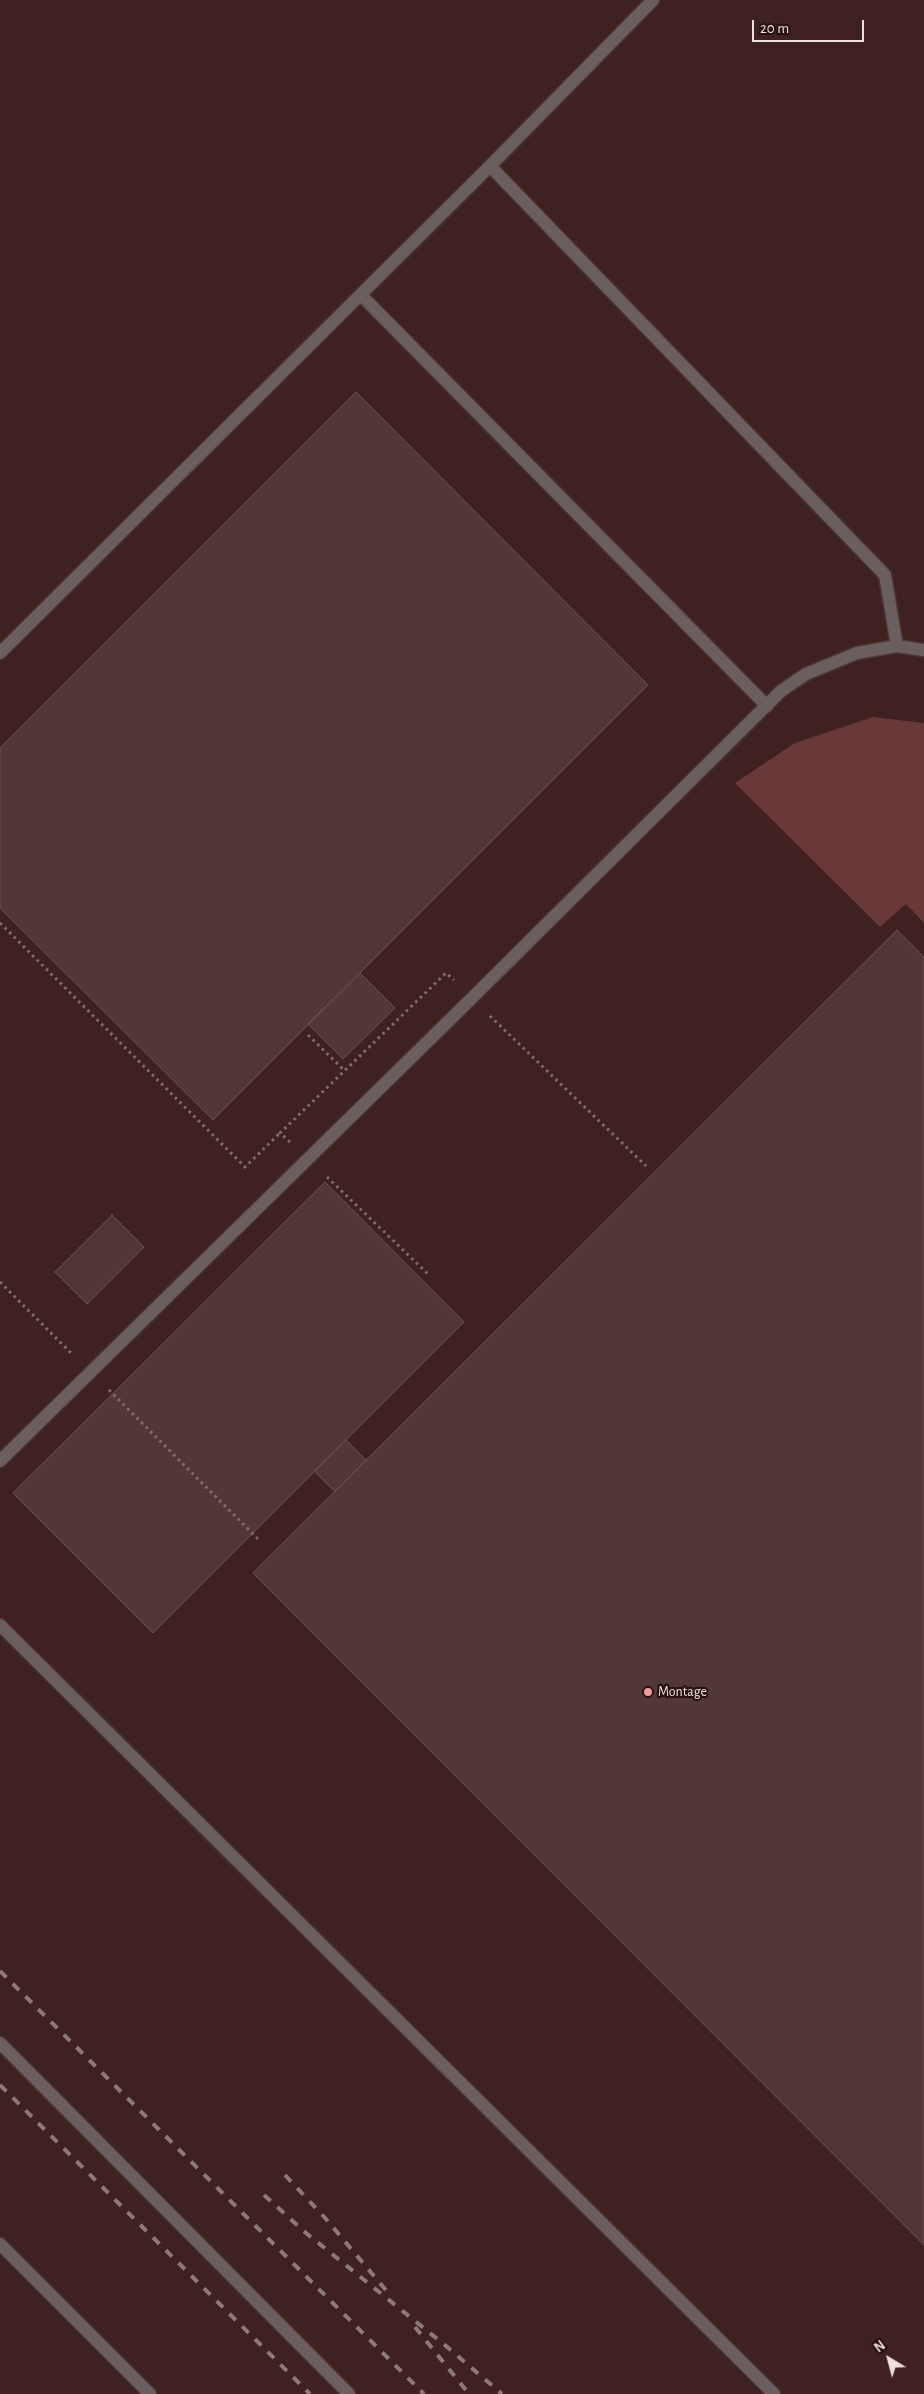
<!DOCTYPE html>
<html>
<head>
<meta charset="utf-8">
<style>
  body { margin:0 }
  #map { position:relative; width:924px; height:2394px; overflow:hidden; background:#311a1a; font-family:"Alegreya Sans",sans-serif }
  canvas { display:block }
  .north { position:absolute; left:864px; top:2334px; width:50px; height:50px; -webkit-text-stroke:4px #271111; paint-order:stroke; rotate:323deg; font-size:14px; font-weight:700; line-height:20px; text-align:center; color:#efdfde }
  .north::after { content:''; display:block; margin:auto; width:18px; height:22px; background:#efdfde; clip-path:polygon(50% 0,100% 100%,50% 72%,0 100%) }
  .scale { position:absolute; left:752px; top:20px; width:112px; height:22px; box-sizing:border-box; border:2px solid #efdfde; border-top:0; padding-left:6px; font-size:15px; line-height:18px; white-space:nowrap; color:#efdfde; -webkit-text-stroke:4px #271111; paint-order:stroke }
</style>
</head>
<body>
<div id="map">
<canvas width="924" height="2394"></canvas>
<div class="north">N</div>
<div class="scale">20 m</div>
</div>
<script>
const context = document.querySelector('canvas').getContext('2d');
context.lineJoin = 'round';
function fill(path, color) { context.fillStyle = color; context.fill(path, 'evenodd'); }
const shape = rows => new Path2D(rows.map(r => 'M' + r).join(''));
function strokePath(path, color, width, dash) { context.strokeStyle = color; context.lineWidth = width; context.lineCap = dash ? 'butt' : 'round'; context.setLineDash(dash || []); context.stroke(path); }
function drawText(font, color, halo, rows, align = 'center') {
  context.font = font + ' "Alegreya Sans",sans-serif'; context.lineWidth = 4.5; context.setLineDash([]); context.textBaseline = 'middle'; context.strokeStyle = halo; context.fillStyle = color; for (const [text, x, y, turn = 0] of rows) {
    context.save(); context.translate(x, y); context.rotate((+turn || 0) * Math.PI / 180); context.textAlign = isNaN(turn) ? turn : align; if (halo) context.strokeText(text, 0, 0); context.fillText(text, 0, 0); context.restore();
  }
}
fill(shape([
  [0,0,924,0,924,2394,0,2394]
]), '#3f2121');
fill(shape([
  [873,717,924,723,924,923,906,904,880,927,735,783,795,743]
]), '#693838');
const building = shape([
  [356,392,648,685,213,1120,0,908,0,748,356,392],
  [897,930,924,957,924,2245,253,1573,897,930],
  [360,973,395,1008,343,1059,308,1024,360,973],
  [325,1182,464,1322,153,1633,13,1493,325,1182],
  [112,1215,144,1247,87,1304,55,1272,112,1215],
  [346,1440,366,1460,335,1492,314,1471,346,1440]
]);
fill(building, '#513837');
strokePath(building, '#6b504f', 1);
const lane = shape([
  [490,166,885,575,897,646],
  [361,295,767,706],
  [0,653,490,166,653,0],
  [0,1461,472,998,781,691,806,674,857,653,897,646,924,650],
  [0,1625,774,2394],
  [0,2043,349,2394],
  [0,2244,150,2394]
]);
strokePath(lane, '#4c3635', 15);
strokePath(shape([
  [0,923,245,1167,280,1133],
  [490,1016,646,1166],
  [308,1035,345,1071],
  [290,1142,280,1133,446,973,454,980],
  [327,1177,428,1274],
  [0,1282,72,1354],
  [109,1390,258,1539]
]), '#826e6d', 3, [2.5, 4]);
strokePath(lane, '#6b5e5e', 12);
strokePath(shape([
  [0,1971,424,2394],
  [0,2085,310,2394],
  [285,2175,326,2219,390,2295],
  [264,2195,306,2233,446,2346,502,2394],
  [415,2327,469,2394]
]), '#8d7978', 4, [9, 9]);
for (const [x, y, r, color] of [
  [648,1692,5,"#f59b99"]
]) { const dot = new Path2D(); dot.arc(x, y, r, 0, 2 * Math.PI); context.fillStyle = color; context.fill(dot); strokePath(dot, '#271111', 2); }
drawText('14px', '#efdfde', '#271111', [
  ["Montage",658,1692]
], 'left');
</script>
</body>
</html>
